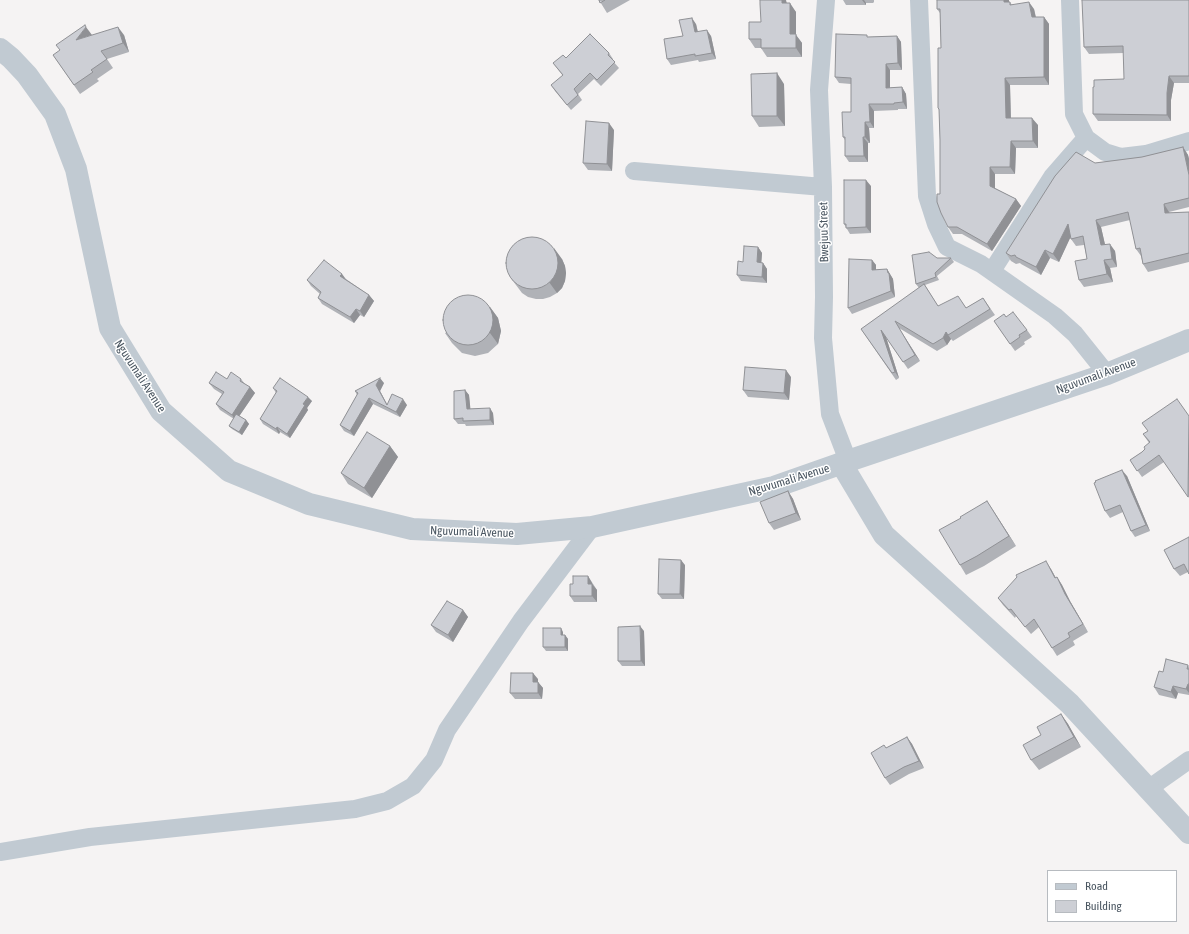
<!DOCTYPE html>
<html>
<head>
<meta charset="utf-8">
<style>
  body { margin:0 }
  #map { position:relative; width:1189px; height:934px; overflow:hidden; background:#f5f3f3; font-family:"Asap Condensed",sans-serif }
  canvas { display:block }
  .legend { position:absolute; left:1047px; top:870px; width:130px; height:52px; box-sizing:border-box; background:#fff; border:1px solid #b7bbc0; margin:0; padding:5px 7px; list-style:none; font-size:12px; color:#4a5661 }
  .legend li { display:flex; align-items:center; gap:8px; height:20px }
  .legend b { width:20px; border:1px solid #b7bbc0 }
</style>
</head>
<body>
<div id="map">
<canvas width="1189" height="934"></canvas>
<ul class="legend">
<li><b style="height:5px;background:#c1cad2"></b>Road</li>
<li><b style="height:11px;background:#cdcfd5"></b>Building</li>
</ul>
</div>
<script>
const context = document.querySelector('canvas').getContext('2d');
context.lineJoin = 'round';
const shape = rows => new Path2D(rows.map(r => 'M' + r).join(''));
function strokePath(path, color, width, dash) { context.strokeStyle = color; context.lineWidth = width; context.lineCap = dash ? 'butt' : 'round'; context.setLineDash(dash || []); context.stroke(path); }
function fill(path, color) { context.fillStyle = color; context.fill(path, 'evenodd'); }
function drawText(font, color, halo, rows, align = 'center') {
  context.font = font + ' "Asap Condensed",sans-serif'; context.lineWidth = 3; context.setLineDash([]); context.textBaseline = 'middle'; context.strokeStyle = halo; context.fillStyle = color; for (const [text, x, y, turn = 0] of rows) {
    context.save(); context.translate(x, y); context.rotate((+turn || 0) * Math.PI / 180); context.textAlign = isNaN(turn) ? turn : align; if (halo) context.strokeText(text, 0, 0); context.fillText(text, 0, 0); context.restore();
  }
}
strokePath(shape([
  [826,0,819,90,823,187,824,297,823,338,830,414,848,461],
  [919,0,927,196,936,224,947,247,981,264,1055,316,1075,334,1107,374],
  [1070,0,1074,114,1086,138,1105,152,1121,157,1146,154,1189,141],
  [634,171,823,187],
  [992,271,1052,177,1086,138],
  [1148,789,1189,760],
  [0,852,90,837,355,809,387,801,413,786,434,760,447,730,521,621,592,527]
]), '#c1cad2', 18);
strokePath(shape([
  [0,49,11,58,27,75,55,114,76,169,110,328,161,411,229,471,309,504,412,529,517,534,592,527,774,487,848,461,1107,374,1189,340],
  [841,463,884,535,1070,704,1189,833]
]), '#c1cad2', 22);
fill(shape([
  [599,0,630,0,607,13],
  [843,0,874,0,874,2,873,3,866,3,866,5,846,5],
  [937,0,1009,0,1009,2,1010,2,1012,5,1034,9,1036,17,1044,17,1049,24,1049,85,1010,85,1011,118,1038,125,1038,148,1016,148,1015,174,995,174,995,188,1016,199,1021,206,992,251,962,234,953,234,948,227,940,194,940,140,939,110,938,108,941,48,940,13,937,9],
  [1189,0,1189,83,1174,83,1171,100,1171,121,1098,121,1093,114,1124,79,1124,53,1089,54,1084,47],
  [787,3,796,12,796,35,802,43,802,57,767,57,761,48,755,48,749,39,761,22],
  [696,24,698,32,711,36,716,59,699,62,698,60,671,65,667,59,683,36],
  [92,35,124,35,129,52,107,59,113,68,97,79,99,81,80,94,53,55],
  [897,36,901,42,902,70,890,70,890,88,902,87,906,94,907,109,898,109,898,110,874,111,874,128,869,128,870,143,868,143,868,162,849,162,845,156,845,140,843,137,851,112,851,84,839,83,835,77,868,37],
  [609,53,613,59,612,60,619,68,601,86,594,79,578,94,582,100,571,110,555,91,551,85,563,76,553,63,566,58],
  [784,84,785,126,759,127,752,116],
  [614,130,612,171,588,170,583,163],
  [1183,147,1188,155,1189,159,1189,207,1169,212,1170,213,1189,212,1189,262,1148,272,1143,264,1141,256,1136,249,1130,220,1101,227,1105,245,1115,251,1117,267,1110,268,1113,282,1084,287,1079,280,1087,259,1084,245,1076,246,1071,239,1070,237,1059,262,1050,258,1041,275,1021,264,1020,263,1016,264,1011,261,1006,253,1095,163,1142,157],
  [871,186,871,233,850,234,844,224],
  [758,247,762,253,761,263,763,263,767,269,767,283,741,281,737,275,743,262],
  [937,258,951,258,954,262,937,276,939,280,925,285,938,306,962,302,966,308,983,298,995,315,953,341,951,339,947,345,937,351,899,328,920,361,908,369,886,337,899,378,896,380,861,329,919,288,916,284],
  [562,259,565,266,566,273,565,281,562,288,557,293,550,297,543,299,536,299,528,297,522,293,510,277],
  [872,260,876,265,876,270,887,269,893,279,895,297,852,314,848,308],
  [342,274,346,279,369,295,374,301,364,317,360,315,354,323,322,304,318,298,320,294,311,286,307,280],
  [490,307,498,318,501,331,498,344,488,353,475,356,462,353,452,343,445,333],
  [1006,317,1027,330,1032,337,1024,342,1025,344,1015,351,994,321],
  [791,377,789,400,748,397,743,390],
  [227,379,241,379,245,384,250,387,255,393,239,416,246,420,249,424,242,435,232,429,229,426,234,419,220,410,216,404,222,394,214,389,209,383],
  [384,383,380,391,387,404,407,405,400,417,373,404,354,436,344,431,340,425,357,395,355,391],
  [273,388,312,401,307,408,308,410,290,438,280,432,279,434,263,424,260,419,276,393],
  [465,390,469,395,470,409,493,413,494,425,466,426,465,424,458,424,454,419],
  [1189,416,1189,498,1164,462,1142,477,1130,460,1142,452,1145,449,1149,443,1143,434],
  [390,446,398,457,372,498,348,484,341,473],
  [1127,476,1150,531,1135,537,1131,531,1123,512,1110,518,1105,511],
  [788,491,793,499,801,520,774,530,769,523],
  [987,501,1016,546,984,566,966,575,960,565,961,518],
  [1189,537,1188,572,1180,576,1174,569],
  [685,565,684,599,662,599,658,594],
  [1051,569,1056,578,1057,577,1062,585,1070,601,1088,632,1073,641,1075,645,1057,656,1052,648,1039,627,1031,634,1016,616,1015,618,1003,605,998,598],
  [588,576,597,590,597,602,574,602,570,596,573,584],
  [463,610,468,617,453,642,436,632,431,625],
  [644,631,645,666,622,666,618,661],
  [563,632,563,635,565,635,568,639,568,651,546,651,543,647],
  [1188,665,1189,667,1189,695,1178,693,1176,699,1159,695,1154,687,1163,672],
  [538,679,538,682,543,688,542,699,515,699,510,693],
  [1061,714,1068,724,1081,747,1039,770,1031,760,1041,735],
  [907,737,912,744,924,768,909,774,890,785,885,778,886,748]
]), '#b0b2b7');
fill(shape([
  [782,0,786,0,789,12,782,3],
  [862,0,864,0,866,3,866,5],
  [1004,0,1009,0,1009,9,1004,2],
  [1029,2,1034,9,1037,24,1032,17],
  [790,3,796,12,796,35,802,43,802,57,796,48,790,34],
  [1044,17,1049,24,1049,85,1044,77],
  [692,18,696,24,699,38,695,32],
  [86,27,92,35,76,40],
  [118,27,124,35,129,52,123,43],
  [707,30,711,36,716,59,712,53],
  [897,36,901,42,902,70,898,63],
  [886,64,890,70,890,94,886,88],
  [777,73,784,84,785,126,777,116],
  [1169,76,1174,83,1171,100,1171,121,1167,115,1167,93],
  [1005,78,1010,85,1011,125,1006,118],
  [902,87,906,94,907,109,903,102],
  [869,104,874,111,874,128,870,122],
  [1032,118,1038,125,1038,148,1033,141],
  [865,122,869,128,870,143,865,137],
  [609,123,614,130,612,171,607,164],
  [863,137,868,143,868,162,864,156],
  [1011,141,1016,148,1015,174,1010,167],
  [1183,147,1188,155,1189,159,1189,175],
  [990,167,995,174,995,193,990,186],
  [866,180,871,186,871,233,866,227],
  [1016,199,1021,206,992,251,987,244],
  [1164,204,1169,212,1171,221,1165,213],
  [1096,220,1101,227,1107,253,1101,245],
  [1068,224,1073,232,1059,262,1053,254],
  [1110,244,1115,251,1117,267,1112,259],
  [758,247,762,253,761,268,757,262],
  [554,248,562,259,565,266,566,273,565,281,562,288,557,293,549,282],
  [1045,250,1050,258,1041,275,1036,267],
  [872,260,876,265,876,276,872,270],
  [1104,260,1110,268,1113,282,1107,274],
  [763,263,767,269,767,283,762,277],
  [887,269,893,279,895,297,891,291],
  [342,274,346,280,340,276],
  [369,295,374,301,364,317,360,311],
  [490,307,498,318,501,331,498,344,490,333],
  [356,309,360,315,354,323,350,317],
  [895,321,899,328,920,361,915,355],
  [881,330,886,337,899,378,895,372],
  [946,332,951,339,947,345,943,338],
  [786,370,791,377,789,400,784,393],
  [380,378,384,383,380,391,389,408,376,385],
  [250,387,255,393,236,421,232,415],
  [465,390,469,395,471,414,467,409],
  [308,397,312,401,307,408,308,410,290,438,287,434,303,404],
  [369,398,373,404,354,436,350,431],
  [403,399,407,405,400,417,396,412],
  [490,408,493,413,494,425,490,420],
  [246,420,249,424,242,435,239,432],
  [277,427,280,432,279,434,276,429],
  [390,446,398,457,372,498,364,488],
  [1122,470,1127,476,1150,531,1146,525],
  [788,491,793,499,801,520,796,513],
  [987,501,993,510,1016,546,1009,536],
  [681,560,685,565,684,599,680,594],
  [1046,561,1051,569,1060,586,1055,578],
  [588,576,592,583,592,590,588,584],
  [1057,577,1062,585,1070,601,1088,632,1083,624,1065,594],
  [592,584,597,590,597,602,592,596],
  [463,610,468,617,453,642,448,635],
  [640,626,644,631,645,666,641,661],
  [561,628,563,632,563,639,561,635],
  [565,635,568,639,568,651,565,647],
  [533,673,538,679,538,688,533,682],
  [538,682,543,688,542,699,538,693],
  [1188,684,1189,685,1189,693,1186,689],
  [1173,686,1178,693,1176,699,1171,692],
  [1061,714,1068,724,1081,747,1074,737],
  [907,737,912,744,924,768,919,761]
]), '#909195');
const building = shape([
  [599,0,605,0,600,3,599,0],
  [760,0,782,0,782,3,790,3,790,34,796,34,796,48,761,48,761,39,749,39,749,22,761,22,760,4,760,0],
  [937,0,1004,0,1004,2,1010,2,1010,5,1029,2,1032,17,1044,17,1044,77,1005,78,1006,118,1032,118,1033,141,1011,141,1010,167,990,167,990,186,1016,199,987,244,957,227,948,227,941,213,937,202,937,194,940,194,940,140,939,109,938,108,938,48,941,48,940,9,937,9,937,0],
  [1082,0,1189,0,1189,76,1169,76,1167,93,1167,115,1093,114,1093,87,1094,87,1094,80,1124,79,1123,46,1084,47,1082,0],
  [692,18,695,32,707,30,712,53,695,56,695,54,667,59,664,39,683,36,679,20,692,18],
  [85,25,86,27,76,40,118,27,123,43,101,51,107,59,91,70,93,72,74,85,53,55,60,50,56,45,85,25],
  [590,34,609,53,608,55,615,62,597,80,590,73,574,89,578,95,567,105,551,85,563,75,553,63,563,55,566,58,590,34],
  [836,34,867,35,867,37,897,36,898,63,886,64,886,88,902,87,903,102,894,103,894,104,869,104,870,122,865,122,865,137,863,137,864,156,845,156,845,137,843,137,842,112,851,112,851,78,835,77,836,34],
  [777,73,777,116,752,116,751,74,777,73],
  [586,121,609,123,607,164,583,163,586,121],
  [1183,147,1189,175,1189,198,1164,204,1165,213,1189,212,1189,253,1143,264,1140,248,1136,249,1128,212,1096,220,1101,245,1110,244,1112,259,1104,260,1107,274,1079,280,1075,261,1087,259,1083,236,1071,239,1068,224,1053,254,1045,250,1036,267,1016,257,1015,255,1011,256,1006,253,1055,176,1076,152,1095,163,1142,157,1183,147],
  [844,180,866,180,866,227,846,228,846,224,844,224,844,180],
  '506 263a26 26 0 1 1 52 0a26 26 0 1 1-52 0Z',
  [744,246,758,247,757,262,763,263,762,277,737,275,738,261,743,262,744,246],
  [929,252,937,258,951,258,935,273,936,277,916,284,912,255,929,252],
  [849,259,872,260,872,270,887,269,888,273,889,273,891,291,848,308,849,259],
  [324,260,342,274,340,276,369,295,360,311,356,309,350,317,318,298,321,292,307,280,324,260],
  [924,284,938,306,958,296,966,308,983,298,990,309,948,335,946,332,943,338,933,344,895,321,915,355,903,362,881,330,895,372,892,373,861,329,924,284],
  '443 320a25 25 0 1 1 50 0a25 25 0 1 1-50 0Z',
  [1013,312,1027,330,1019,335,1020,337,1010,344,994,321,1004,314,1006,317,1013,312],
  [745,367,786,370,784,393,743,390,745,367],
  [216,372,227,379,231,372,241,379,240,381,250,387,232,415,216,404,224,392,209,383,216,372],
  [280,378,308,397,303,404,305,405,287,434,277,427,276,429,260,419,277,391,273,388,280,378],
  [380,378,376,385,387,405,392,394,403,399,396,412,369,398,350,431,340,425,358,393,355,391,380,378],
  [465,390,467,409,490,408,490,420,463,421,463,418,454,419,454,391,465,390],
  [1177,399,1189,416,1188,497,1159,455,1137,471,1130,460,1142,452,1145,449,1144,447,1150,442,1143,434,1148,431,1142,423,1177,399],
  [236,414,246,420,239,432,229,426,236,414],
  [367,432,390,446,364,488,341,473,367,432],
  [1122,470,1146,525,1131,531,1120,505,1105,511,1094,483,1096,482,1095,481,1122,470],
  [788,491,796,513,769,523,760,502,788,491],
  [987,501,1009,536,977,556,960,565,939,530,961,518,960,517,987,501],
  [1189,537,1189,574,1184,564,1174,569,1164,550,1189,537],
  [659,559,681,560,680,594,658,594,659,559],
  [1046,561,1055,578,1057,577,1065,594,1083,624,1068,633,1070,637,1052,648,1034,619,1025,627,1011,609,1009,610,998,598,1017,577,1016,575,1046,561],
  [573,576,588,576,588,584,592,584,592,596,570,596,570,584,573,584,573,576],
  [447,601,463,610,448,635,431,625,447,601],
  [640,626,641,661,618,661,618,627,640,626],
  [543,628,561,628,561,635,565,635,565,647,543,647,543,628],
  [1166,659,1188,665,1187,669,1189,669,1189,684,1188,684,1186,689,1173,686,1171,692,1154,687,1159,671,1163,672,1166,659],
  [511,673,533,673,533,682,538,682,538,693,510,693,511,673],
  [1061,714,1074,737,1031,760,1023,745,1041,735,1037,727,1061,714],
  [907,737,919,761,904,767,885,778,871,753,884,745,886,748,907,737]
]);
fill(building, '#cdcfd5');
strokePath(building, '#909195', 1);
drawText('12px', '#4a5661', '#fff', [
  ["Bwejuu Street",824,232,-91],
  ["Nguvumali Avenue",140,376,57],
  ["Nguvumali Avenue",1096,376,-20],
  ["Nguvumali Avenue",789,480,-17],
  ["Nguvumali Avenue",472,532,2]
]);
</script>
</body>
</html>
